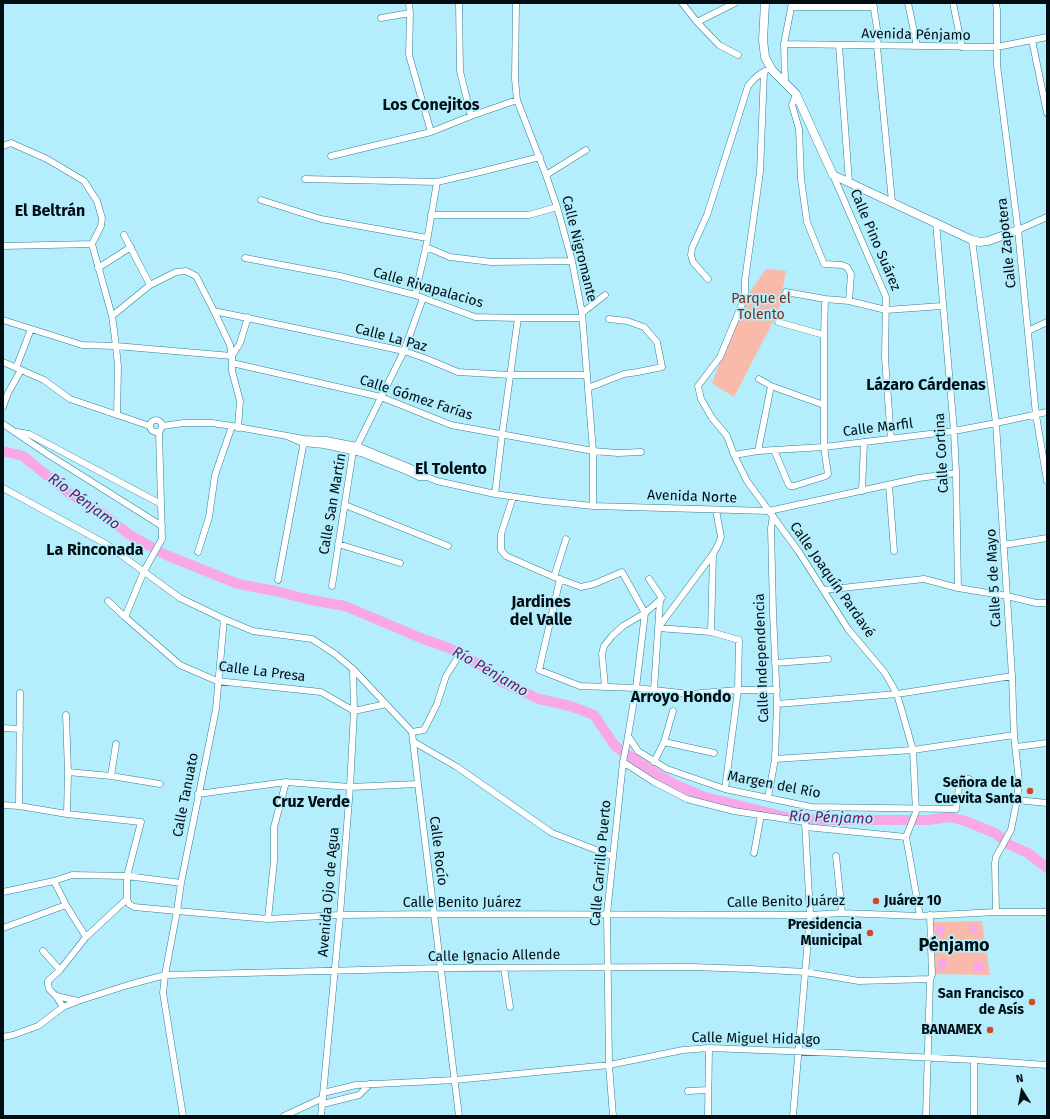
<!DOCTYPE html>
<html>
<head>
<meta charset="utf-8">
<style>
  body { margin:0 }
  #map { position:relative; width:1050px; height:1119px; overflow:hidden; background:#b4edfc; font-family:"Fira Sans",sans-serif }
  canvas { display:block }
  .frame { position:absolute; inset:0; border:4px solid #000e14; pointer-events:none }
  .north { position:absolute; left:1002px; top:1071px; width:40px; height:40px; -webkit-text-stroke:3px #b4edfc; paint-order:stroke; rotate:349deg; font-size:11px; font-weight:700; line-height:16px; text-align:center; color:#000e14 }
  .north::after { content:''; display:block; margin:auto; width:14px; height:18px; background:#000e14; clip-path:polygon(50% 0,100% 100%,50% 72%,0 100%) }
</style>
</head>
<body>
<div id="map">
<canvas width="1050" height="1119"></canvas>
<div class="frame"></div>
<div class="north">N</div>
</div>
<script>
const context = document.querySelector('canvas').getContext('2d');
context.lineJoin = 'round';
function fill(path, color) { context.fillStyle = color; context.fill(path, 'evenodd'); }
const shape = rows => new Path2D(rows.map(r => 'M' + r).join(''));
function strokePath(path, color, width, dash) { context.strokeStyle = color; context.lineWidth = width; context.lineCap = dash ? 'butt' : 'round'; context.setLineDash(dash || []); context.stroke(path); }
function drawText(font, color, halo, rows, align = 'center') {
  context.font = font + ' "Fira Sans",sans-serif'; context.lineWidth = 3.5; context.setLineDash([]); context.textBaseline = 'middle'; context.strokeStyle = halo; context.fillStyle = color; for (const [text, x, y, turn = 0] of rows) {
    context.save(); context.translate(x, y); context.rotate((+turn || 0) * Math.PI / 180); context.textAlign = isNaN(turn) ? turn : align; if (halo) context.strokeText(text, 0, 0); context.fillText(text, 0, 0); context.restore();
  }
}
fill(shape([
  [766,269,786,271,779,310,734,397,712,383,747,296],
  [982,921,990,975,934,974,931,922]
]), '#f9baa9');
fill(shape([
  [977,924,977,933,969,934,969,925],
  [945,925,944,935,936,936,936,926],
  [939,959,947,959,946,969,938,970],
  [973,962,983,962,983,971,973,971]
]), '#f9a7e6');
strokePath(shape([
  [3,451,23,456,70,494,104,515,130,535,166,555,191,565,238,584,275,591,311,600,345,606,423,639,449,648,480,665,502,682,539,699,570,706,594,715,615,746,646,767,674,784,705,797,794,819,835,820,928,820,950,817,965,821,995,833,1010,845,1028,853,1047,868]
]), '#f9a7e6', 10);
const minor = shape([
  [409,3,410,13,409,55,431,132],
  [459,3,460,71,471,116],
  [516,3,515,79,517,100,546,175,557,207,572,261,582,313,593,451,593,506],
  [682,3,697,22,719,45,738,55],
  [873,3,878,35,877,46,892,202],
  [908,3,917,46],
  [953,3,962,47],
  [996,3,997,10,997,65,1018,230,1036,415,1047,481],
  [791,7,874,7],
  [381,18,410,13],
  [697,22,735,3],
  [1032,40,1047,113],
  [784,44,997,47,1047,37],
  [839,46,849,182],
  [764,72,760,172,745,280,745,297,720,357,698,386,701,399,712,418,727,436,734,455,747,481,799,552,848,629,885,673,897,694,913,750,916,812,906,837,920,916],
  [785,83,784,44,792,3],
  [796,94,792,105,799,129,801,179,807,222,824,264,842,265,847,267,851,274,849,301],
  [3,146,11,143,47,159,84,181,97,201,102,218,101,226,92,244],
  [331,156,431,132,471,116,517,100],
  [546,175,586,150],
  [833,175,886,297,885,358,891,439],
  [305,179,437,182,480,172,540,157],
  [261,200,321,219,427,238],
  [431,215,529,215,557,207],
  [936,222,954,431,956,473,958,588],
  [1018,230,1047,217],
  [124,235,150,285],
  [972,240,996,423,1012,676,1014,735,1019,781,1017,800,1011,830,996,857,995,863,996,912],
  [92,244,112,316,116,346,118,366,117,415],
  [3,246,92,244],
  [426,247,450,257,491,262,572,261],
  [245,258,340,276,415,295,475,317,518,318,582,318],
  [98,268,131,247],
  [708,279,693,262,691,255,692,248,707,215,748,86,754,79,760,74,765,71],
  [786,292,825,299,849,301,886,310,942,306],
  [415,295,426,247,437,182],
  [214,311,404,351,427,359,458,372,510,375,587,375],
  [582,313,605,295],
  [112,316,150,285,176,272,186,271,196,276,214,311,230,345,232,356,232,371,240,401,238,428],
  [3,320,82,345,116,346,232,356],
  [778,322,824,335],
  [1028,331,1047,322],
  [232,356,240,343,248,317],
  [3,362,44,380,70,399,150,426],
  [232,363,381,397,451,425,593,451,618,453,641,452],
  [16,368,31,329],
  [759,379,771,386,824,405],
  [588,388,624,374,638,372,662,367,657,342,644,327,627,321,609,319],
  [3,407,8,393,21,370],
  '150 426a6 6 0 1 1 12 0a6 6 0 1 1-12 0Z',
  [3,424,49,455,162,526],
  [162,426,184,423,212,423,232,426,304,439,326,440,357,446,421,472,427,477],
  [17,432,29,434,161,504],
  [289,437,303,443,324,445,361,453,411,473,419,477,427,477,437,481,495,494,544,501,593,506,769,511,919,478,956,473],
  [774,450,788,483,790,486,794,486,826,476,828,474,824,447,824,335,825,299],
  [758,451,771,386],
  [734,455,758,451,824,447,954,431,996,423,1047,412],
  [889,485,894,551],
  [3,488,106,544,180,598,224,619,253,631,312,639,335,654,353,669,412,732],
  [862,491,864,442],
  [495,494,502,435,518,318],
  [513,497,501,534,501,550,506,556,554,577,581,587,594,584,622,572,645,613,636,688,627,742,623,762,607,914,609,1065,613,1116],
  [345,505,448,546],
  [338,544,400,563],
  [1004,545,1047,538],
  [198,552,209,517,215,475,232,426],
  [554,577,566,539],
  [560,579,539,670,580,686,636,688,690,694,738,690,777,690],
  [278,580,304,441],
  [332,586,353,451,357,446,404,351,423,298],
  [824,590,924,579,958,588,1007,596,1036,603,1047,603],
  [108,601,125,617,180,665,217,681,321,692,354,711,386,704],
  [125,617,144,571,162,539,159,432],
  [658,628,711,632,739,640,738,690,725,789],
  [658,628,713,554,718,545,721,537,716,510],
  [711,632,713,554],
  [775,663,828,659],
  [605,687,602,654,604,646,612,636,623,626,645,613,660,600,662,598,649,579],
  [654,690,660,600],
  [777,704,897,694,1012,676],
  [66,715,68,772,67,814],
  [3,728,20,729],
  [412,732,418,784,459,1116],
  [412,732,424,730,437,704,446,676,458,657],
  [628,736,638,751,667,769,725,789,811,807,956,809,960,780,969,779],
  [414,742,457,767,552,833,612,856],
  [664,742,714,753],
  [1016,747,1047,743],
  [775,759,913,750,1014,735],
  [623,762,654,782,687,799,734,811,805,822,810,915,793,1116],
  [654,762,664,742,673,711],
  [68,772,111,776,160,784],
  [111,776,116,744],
  [198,794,286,782,350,787,418,784],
  [768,798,775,759,777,704,773,612,771,528,773,516],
  [1017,800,1047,803],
  [3,805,19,806,67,814,141,822,127,876,127,899,129,904,134,907,177,911,268,919,340,915,434,914,810,915,842,913,920,916,996,912,1047,912],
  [19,806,20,693],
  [806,827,906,837],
  [754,853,761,815],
  [836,856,842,913],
  [54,881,66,905,86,937],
  [3,892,54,881,72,875,127,876,181,883],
  [268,919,274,861,274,827,286,782],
  [3,928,66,905],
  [43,951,60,970],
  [504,968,510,1007],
  [56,996,78,1001],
  [63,1007,56,996,49,989,48,984,48,981,60,970,86,937,127,899],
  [3,1037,13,1035,38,1026,63,1007,78,1001,128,985,165,975,441,968,692,967,750,969,805,972,859,981,930,979],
  [688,1091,708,1090],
  [323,1093,356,1085,455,1080,609,1065,683,1050,709,1048,837,1053,974,1060,1047,1065],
  [323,1104,359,1095,370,1084],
  [183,1116,163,993,165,975,177,911,181,883,216,709,224,619],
  [284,1116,323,1098],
  [321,1116,340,915,350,787,354,711,353,669],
  [708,1116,709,1048],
  [926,1116,930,979,932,975,930,915],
  [974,1116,974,1060]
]);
const tertiary = shape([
  [765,3,763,40,765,57,772,70,796,94,833,175,972,240,980,242,988,241,1018,230]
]);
strokePath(minor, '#308193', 7);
strokePath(tertiary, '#308193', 9);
strokePath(minor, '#fff', 6);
strokePath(tertiary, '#fff', 8);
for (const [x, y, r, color] of [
  [1030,791,4,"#d14822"],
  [876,901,4,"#d14822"],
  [870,933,4,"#d14822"],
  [1032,1002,4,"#d14822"],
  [990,1030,4,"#d14822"]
]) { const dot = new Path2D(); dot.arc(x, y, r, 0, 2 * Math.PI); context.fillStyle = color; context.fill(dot); strokePath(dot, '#b4edfc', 1.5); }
drawText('14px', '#000e14', '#b4edfc', [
  ["Avenida Pénjamo",916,35,1],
  ["Calle Pino Suárez",875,240,67],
  ["Calle Zapotera",1007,243,-96],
  ["Calle Nigromante",579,249,76],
  ["Calle Rivapalacios",428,288,16],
  ["Calle La Paz",391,338,15],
  ["Calle Gómez Farías",416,398,18],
  ["Calle Marfil",878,428,-7],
  ["Calle Cortina",942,453,-93],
  ["Avenida Norte",692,497,2],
  ["Calle San Martín",333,504,-80],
  ["Calle 5 de Mayo",994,578,-93],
  ["Calle Joaquín Pardavé",832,580,55],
  ["Calle Independencia",762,658,-92],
  ["Calle La Presa",262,672,7],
  ["Margen del Río",774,785,11],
  ["Calle Tanuato",186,795,-79],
  ["Calle Rocío",438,851,83],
  ["Calle Carrillo Puerto",601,863,-85],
  ["Avenida Ojo de Agua",329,892,-85],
  ["Calle Benito Juárez",786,902,-1],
  ["Calle Benito Juárez",462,903],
  ["Calle Ignacio Allende",494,956,-1],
  ["Calle Miguel Hidalgo",756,1039,1]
]);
drawText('14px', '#7a2e1a', '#b4edfc', [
  ["Parque el",761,299],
  ["Tolento",761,315]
]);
drawText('bold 14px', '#000e14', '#b4edfc', [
  ["Señora de la",1022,783],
  ["Cuevita Santa",1022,799],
  ["Juárez 10",884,901,"left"],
  ["Presidencia",862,925],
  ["Municipal",862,941],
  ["San Francisco",1024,994],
  ["de Asís",1024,1010],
  ["BANAMEX",982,1030]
], 'right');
drawText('italic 15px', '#6f1661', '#b4edfc', [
  ["Río Pénjamo",84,502,36],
  ["Río Pénjamo",490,672,30],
  ["Río Pénjamo",831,818,2]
]);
drawText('bold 16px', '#000e14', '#b4edfc', [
  ["Los Conejitos",431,106],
  ["El Beltrán",50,212],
  ["Lázaro Cárdenas",926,386],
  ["El Tolento",451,470],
  ["La Rinconada",95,551],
  ["Jardines",541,603],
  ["del Valle",541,621],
  ["Arroyo Hondo",681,698],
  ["Cruz Verde",311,803]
]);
drawText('bold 18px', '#000e14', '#b4edfc', [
  ["Pénjamo",954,946]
]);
</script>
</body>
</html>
